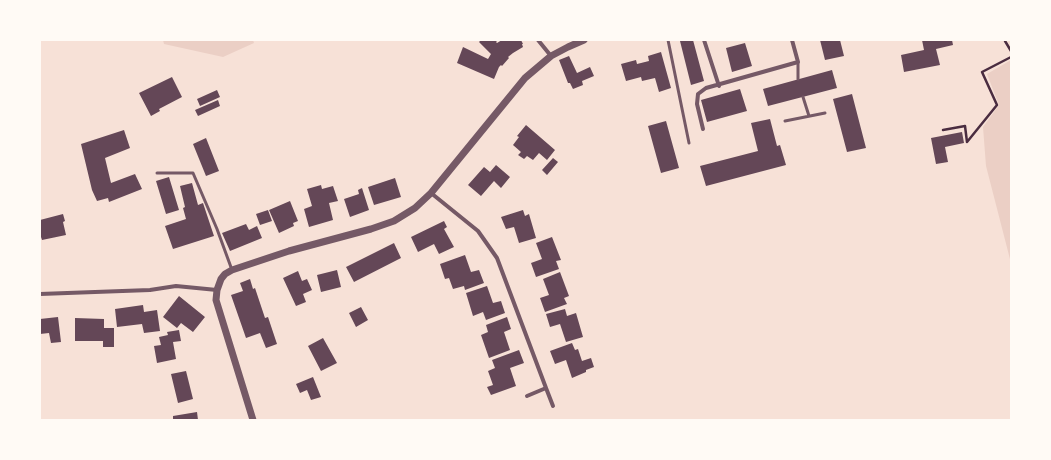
<!DOCTYPE html>
<html>
<head>
<meta charset="utf-8">
<style>
  body { margin:0 }
  #map { position:relative; width:1051px; height:460px; overflow:hidden; background:#f7e1d7; font-family:"Open Sans",sans-serif }
  canvas { display:block }
  .frame { position:absolute; inset:0; border:41px solid #fffaf5; pointer-events:none }
</style>
</head>
<body>
<div id="map">
<canvas width="1051" height="460"></canvas>
<div class="frame"></div>
</div>
<script>
const context = document.querySelector('canvas').getContext('2d');
context.lineJoin = 'round';
function fill(path, color) { context.fillStyle = color; context.fill(path, 'evenodd'); }
const shape = rows => new Path2D(rows.map(r => 'M' + r).join(''));
function strokePath(path, color, width, dash) { context.strokeStyle = color; context.lineWidth = width; context.lineCap = dash ? 'butt' : 'round'; context.setLineDash(dash || []); context.stroke(path); }
fill(shape([
  [163,40,253,40,254,43,223,57,164,44],
  [1011,60,1011,263,986,166,983,127,999,105,987,74]
]), '#ebcfc5');
fill(shape([
  [481,40,498,40,496,42,497,43,502,40,521,40,523,44,522,44,523,47,513,53,508,57,509,58,502,66,501,65,499,67,494,79,457,63,463,47,488,59,491,54,479,42],
  [685,40,693,40,704,81,691,85,680,41],
  [820,40,840,40,844,56,825,60],
  [922,40,952,40,953,45,936,49,940,65,904,72,901,55,924,50],
  [745,43,752,66,732,72,726,48],
  [661,52,671,88,659,92,655,78,642,81,641,77,626,81,621,64,636,60,637,64,649,61,648,56],
  [569,56,577,73,590,67,594,76,582,81,583,85,573,89,570,83,568,83,559,60],
  [832,70,837,88,768,106,763,89],
  [172,77,182,97,159,109,160,111,151,116,139,93],
  [740,89,747,111,707,122,701,100],
  [217,90,220,97,200,106,197,99],
  [852,94,866,148,847,152,833,99],
  [218,100,220,106,198,116,195,110],
  [770,119,777,146,780,145,786,165,706,186,700,166,758,151,751,123],
  [666,121,679,168,661,173,648,126],
  [526,125,555,150,547,160,539,153,533,160,527,156,524,159,518,155,521,152,513,145,519,137,517,136],
  [124,130,130,148,105,158,111,183,135,174,142,189,109,202,108,198,97,201,92,190,81,144],
  [962,132,964,143,945,147,948,162,936,164,931,138],
  [206,138,219,171,206,176,193,144],
  [553,158,558,162,547,175,542,170],
  [496,165,510,177,501,188,494,181,481,196,468,185,484,167,490,172],
  [169,177,179,210,166,214,156,181],
  [395,178,401,197,374,205,368,187],
  [192,183,198,205,203,203,214,236,173,249,165,226,186,219,183,208,185,207,180,186],
  [321,185,322,189,333,186,338,201,329,203,333,220,309,227,304,209,312,206,307,189],
  [362,188,369,210,350,217,344,199,359,194,358,190],
  [290,201,298,221,293,223,294,226,279,233,269,210],
  [268,210,272,221,260,225,256,214],
  [523,210,525,216,529,214,536,238,519,243,514,227,506,229,501,217],
  [63,214,65,221,63,222,66,235,42,240,40,234,40,220],
  [444,221,447,227,444,229,454,247,439,254,434,244,418,252,411,237],
  [246,224,249,230,257,226,262,238,230,251,222,233],
  [552,237,561,260,556,261,559,269,536,277,531,263,542,259,536,243],
  [394,243,401,258,354,282,346,267],
  [465,255,471,272,479,270,484,283,465,290,464,286,453,289,449,278,445,279,440,264],
  [337,270,341,287,321,292,317,275],
  [298,271,302,281,307,279,312,290,303,294,306,302,296,306,283,278],
  [560,272,569,296,564,298,567,304,545,312,540,298,549,295,543,279],
  [250,279,253,289,255,288,265,318,268,317,277,344,266,348,260,333,246,338,231,295,243,291,240,283],
  [487,286,493,303,501,301,505,313,486,320,483,312,473,316,466,293],
  [179,296,205,317,193,332,181,323,177,328,163,317],
  [143,305,144,312,157,310,160,331,144,333,142,324,117,327,115,309],
  [361,307,368,320,356,327,349,313],
  [565,309,567,316,576,313,583,337,566,342,560,324,550,327,546,314],
  [58,317,61,342,51,343,49,333,40,334,40,319],
  [507,317,511,329,504,332,510,350,489,358,481,335,488,332,486,325],
  [75,318,104,319,104,328,114,328,114,347,103,347,103,341,75,341],
  [179,330,181,341,173,342,176,359,157,363,154,346,161,345,159,337,168,335,167,332],
  [323,338,337,363,321,371,308,346],
  [572,343,575,350,578,349,582,361,591,358,594,367,586,370,586,372,572,378,566,360,555,364,550,351],
  [519,350,524,363,510,368,516,386,491,395,487,387,493,385,488,371,495,368,492,360],
  [186,371,193,399,178,403,171,374],
  [313,377,321,397,311,400,307,390,300,393,296,384],
  [197,412,198,420,173,420,173,416]
]), '#644757');
strokePath(shape([
  [1005,41,1011,51],
  [943,130,965,126,967,142,997,105,982,72,1011,57]
]), '#4a2c40', 2.5);
strokePath(shape([
  [668,40,689,143],
  [798,62,798,79],
  [803,97,809,116],
  [785,121,825,113],
  [157,173,193,173,217,229,232,270]
]), '#755966', 3);
strokePath(shape([
  [538,40,551,56],
  [704,40,719,86],
  [703,129,697,104,698,94,706,88,798,62,792,40],
  [431,193,478,231,497,258,546,388],
  [40,294,150,290,176,286,217,290],
  [527,396,546,388,553,406]
]), '#755966', 4);
strokePath(shape([
  [253,420,216,300,217,290,221,279,225,274,232,270,289,251,371,229,394,221,415,208,431,193,525,78,551,56,568,47,584,40]
]), '#755966', 7);
</script>
</body>
</html>
